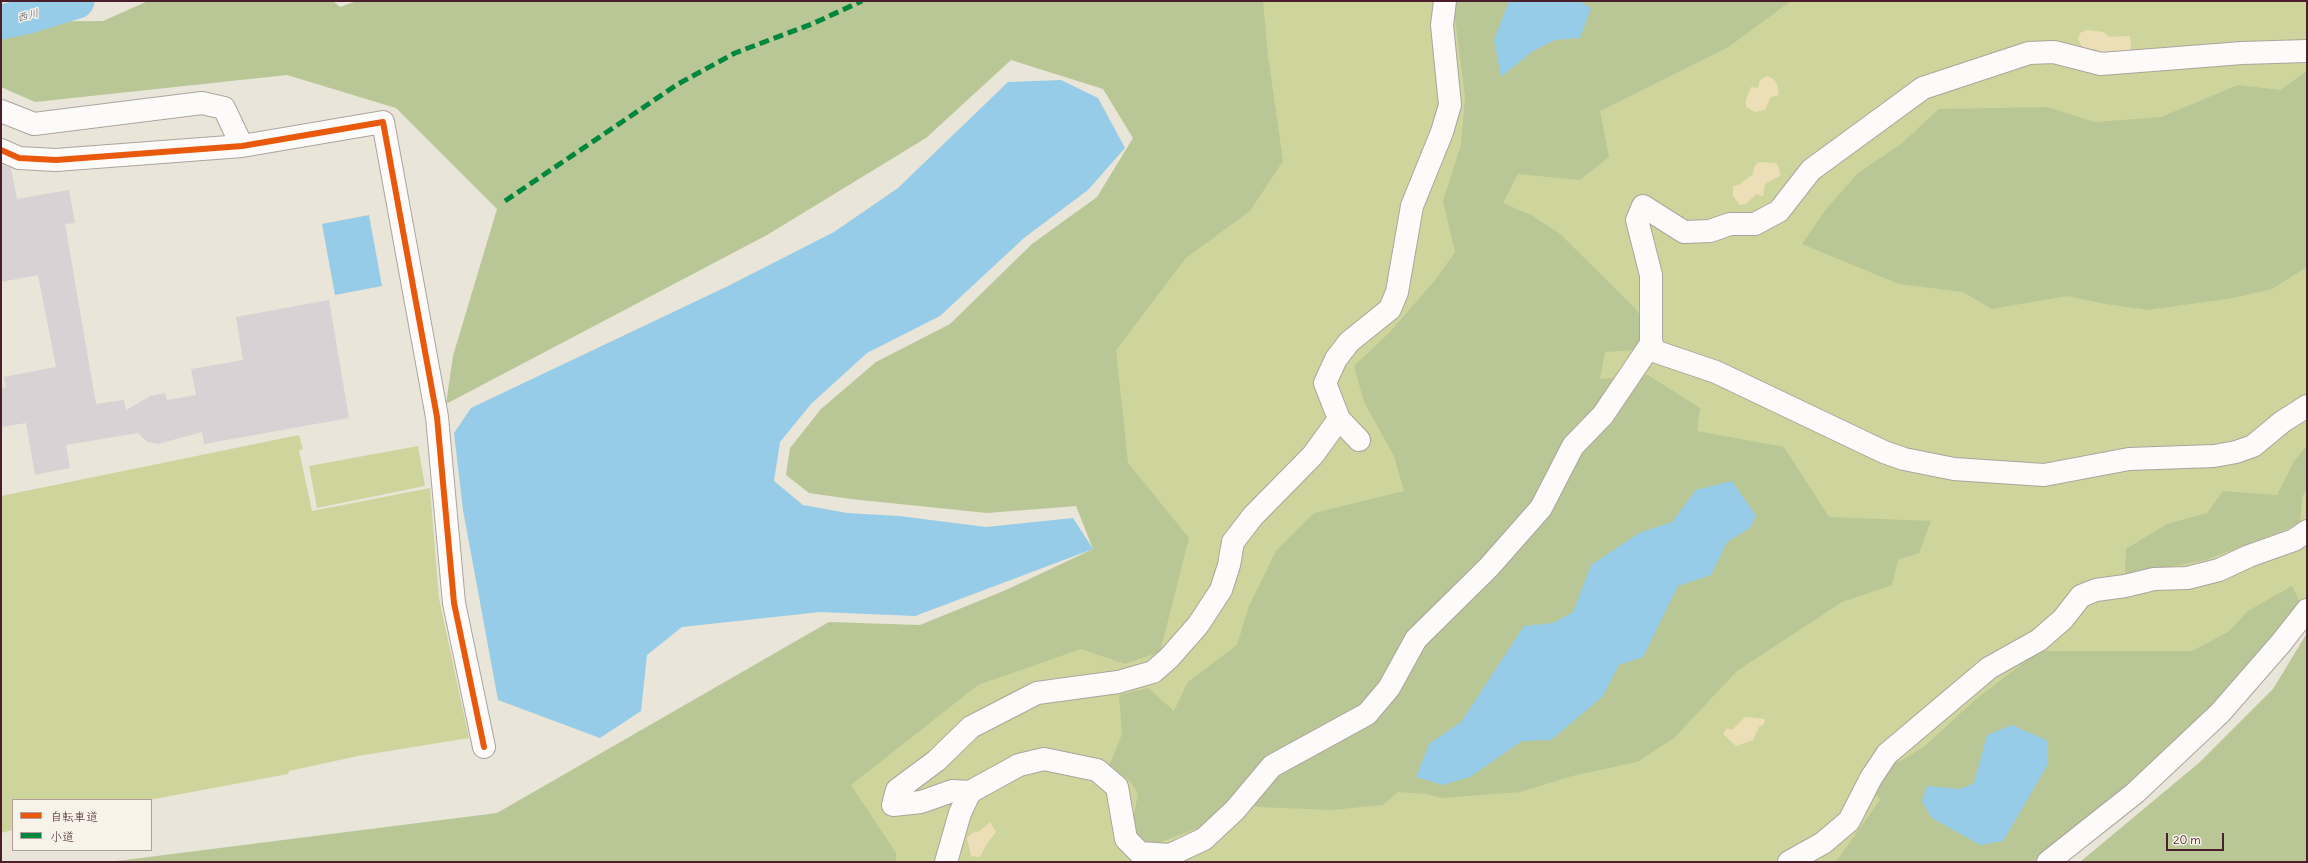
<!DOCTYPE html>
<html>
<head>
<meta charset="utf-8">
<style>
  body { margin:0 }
  #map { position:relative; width:2308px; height:863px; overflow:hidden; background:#e9e5d8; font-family:Delius,"Klee One",sans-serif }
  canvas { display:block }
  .frame { position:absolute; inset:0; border:2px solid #4a1f2b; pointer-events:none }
  .legend { position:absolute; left:12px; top:799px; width:140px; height:52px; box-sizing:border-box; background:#f7f3e8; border:1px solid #b29e9c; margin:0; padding:5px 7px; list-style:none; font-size:12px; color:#4a1f2b }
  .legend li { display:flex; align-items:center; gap:8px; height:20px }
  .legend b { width:20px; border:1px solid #b29e9c }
  .scale { position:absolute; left:2166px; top:833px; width:58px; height:18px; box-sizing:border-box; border:2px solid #4a1f2b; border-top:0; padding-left:5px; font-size:12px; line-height:14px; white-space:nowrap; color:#4a1f2b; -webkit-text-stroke:3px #f7f3e8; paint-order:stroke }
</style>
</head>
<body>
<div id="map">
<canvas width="2308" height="863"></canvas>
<div class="frame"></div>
<ul class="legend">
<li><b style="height:5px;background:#e8590c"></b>自転車道</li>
<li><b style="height:5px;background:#00873e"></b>小道</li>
</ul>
<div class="scale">20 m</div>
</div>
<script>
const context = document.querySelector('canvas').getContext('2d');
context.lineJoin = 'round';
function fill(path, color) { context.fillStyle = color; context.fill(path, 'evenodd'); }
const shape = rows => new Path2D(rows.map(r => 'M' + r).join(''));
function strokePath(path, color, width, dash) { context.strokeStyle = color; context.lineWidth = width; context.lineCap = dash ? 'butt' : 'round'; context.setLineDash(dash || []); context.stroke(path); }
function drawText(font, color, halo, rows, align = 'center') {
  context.font = font + ' Delius,"Klee One",sans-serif'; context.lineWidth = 3; context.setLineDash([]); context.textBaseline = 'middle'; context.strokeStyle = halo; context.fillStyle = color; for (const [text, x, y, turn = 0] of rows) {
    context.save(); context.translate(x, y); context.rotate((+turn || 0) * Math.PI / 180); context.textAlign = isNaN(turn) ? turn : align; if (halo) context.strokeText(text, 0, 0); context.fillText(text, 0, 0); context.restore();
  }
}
fill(shape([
  [1219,1,2307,1,2307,620,2264,679,2189,755,2055,862,773,862,828,725,1129,566,1032,445],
  [299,435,303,449,299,450,312,511,430,488,439,598,469,738,358,756,289,771,288,774,149,800,13,800,13,830,1,833,1,496],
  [418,446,425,486,317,508,309,466]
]), '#ced59c');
fill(shape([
  [148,1,333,1,340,7,357,1,1263,1,1268,56,1283,161,1250,211,1186,258,1116,350,1128,463,1189,538,1160,652,1125,664,1081,649,978,685,851,785,896,853,896,862,109,862,497,813,829,622,920,625,1006,590,1093,549,1076,506,987,513,851,499,809,493,786,475,790,448,821,409,876,362,950,324,1032,244,1097,197,1133,138,1103,89,1011,60,926,138,767,235,446,404,453,356,497,209,396,108,287,75,35,102,1,87,1,22,103,21],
  [1456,1,1791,1,1727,48,1600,111,1609,157,1580,180,1518,174,1503,203,1531,215,1559,233,1637,310,1645,331,1637,350,1605,352,1600,379,1648,375,1700,408,1697,431,1784,447,1829,517,1931,521,1919,553,1898,560,1892,585,1842,602,1737,671,1674,738,1637,762,1572,776,1520,792,1441,798,1427,794,1398,792,1383,805,1332,810,1258,807,1233,797,1198,828,1150,846,1137,836,1133,819,1138,794,1131,782,1109,766,1122,734,1119,695,1148,688,1174,711,1188,682,1237,645,1249,606,1276,551,1314,513,1404,491,1394,456,1364,402,1354,366,1389,333,1436,279,1455,252,1443,201,1461,145,1465,97,1454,11],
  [2307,71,2307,267,2272,289,2233,298,2148,310,2106,304,2067,296,1992,309,1963,292,1899,284,1802,244,1826,209,1858,173,1901,144,1939,109,2047,107,2095,122,2161,117,2238,85,2280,90],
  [2307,445,2307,486,2302,498,2300,524,2206,560,2125,575,2126,549,2167,524,2207,513,2223,491,2277,495,2293,463],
  [2292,586,2303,608,2216,712,2055,849,2037,862,1834,862,1838,859,1880,800,1874,791,1890,765,1902,760,1925,746,1976,699,2039,651,2192,651,2228,632,2248,611],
  [2307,633,2307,862,2080,862,2200,762,2273,689]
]), '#b9c695');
fill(shape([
  [2087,30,2103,32,2110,37,2130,36,2131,49,2127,54,2105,56,2095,49,2083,49,2078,39,2080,33],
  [1767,76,1774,79,1777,85,1779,95,1771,97,1765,110,1755,112,1746,107,1746,100,1751,87,1758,88,1760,80],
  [1758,162,1776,163,1779,168,1780,176,1765,184,1763,196,1756,194,1746,204,1740,205,1733,196,1733,186,1739,185,1753,174,1754,167],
  [1745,717,1765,719,1764,724,1759,727,1753,740,1736,746,1723,734,1727,728,1732,730],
  [990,822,996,832,986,845,980,857,971,856,967,838,972,833,980,831]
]), '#ecdfb8');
fill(shape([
  [1509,1,1579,1,1591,8,1580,38,1555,40,1533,51,1501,77,1494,40],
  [1061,80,1098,98,1125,148,1088,190,1024,238,940,316,867,353,811,404,780,442,774,481,803,505,847,513,899,516,986,527,1073,518,1093,549,915,616,820,612,682,627,647,655,641,711,600,738,498,700,463,510,454,433,471,408,728,286,834,232,898,188,1008,82],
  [369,215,382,286,335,295,322,224],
  [1732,481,1756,516,1750,528,1727,542,1711,575,1678,586,1643,657,1619,665,1603,696,1551,740,1522,741,1470,777,1443,785,1416,777,1429,744,1461,722,1524,626,1553,623,1573,612,1591,565,1639,533,1672,522,1696,490],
  [2012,725,2048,741,2047,766,2003,841,1980,845,1932,818,1922,801,1927,786,1960,789,1974,783,1987,735]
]), '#96cce7');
strokePath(shape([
  [1,22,29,16,77,1]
]), '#96cce7', 35);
fill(shape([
  [1,164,11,168,17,199,69,190,75,223,65,224,96,404,124,400,126,410,150,396,165,393,167,400,196,395,191,369,243,360,236,317,329,300,349,418,204,444,202,432,158,444,147,442,138,433,66,445,70,468,35,475,26,423,1,427,1,388,6,387,4,377,56,367,38,275,1,282]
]), '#d8d2d4');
const minor = shape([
  [1,111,34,124,202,103,224,108,242,146],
  [1,150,19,158,56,160,242,146,383,122,437,417,454,603,484,747],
  [1651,344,1657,352,1716,372,1884,452,1904,459,1954,469,2044,475,2129,459,2214,456,2236,452,2253,446,2282,422,2307,406],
  [1359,440,1339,419,1325,383,1336,359,1349,342,1390,309,1397,292,1412,206,1442,132,1450,105,1442,25,1445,1],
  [970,792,952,791,921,802,893,805,897,790,936,761,971,727,1037,693,1118,682,1153,672,1169,658,1198,625,1221,590,1229,565,1233,542,1253,516,1313,455,1339,419],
  [946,862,960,813,970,792,1019,765,1044,759,1097,770,1117,787,1126,839,1140,853,1170,855,1204,839,1235,810,1272,766,1367,714,1389,688,1416,639,1489,567,1541,508,1573,446,1603,415,1651,344,1651,275,1637,220,1643,206,1684,232,1710,231,1730,224,1755,224,1779,211,1811,170,1923,88,2029,53,2054,52,2101,64,2242,53,2307,51],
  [1789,862,1823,843,1849,821,1871,778,1887,754,1989,668,2039,640,2063,619,2081,596,2096,590,2125,586,2154,579,2187,578,2219,570,2249,556,2294,540,2307,531],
  [2048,862,2135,793,2220,713,2281,643,2307,610]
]);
strokePath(minor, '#aca49e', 24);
strokePath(minor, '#fcfbf9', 22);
strokePath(shape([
  [505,201,678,84,735,53,812,24,862,1]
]), '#00873e', 5, [10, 5]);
strokePath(shape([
  [1,150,19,158,56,160,242,146,383,122,437,417,454,603,484,747]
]), '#e8590c', 6);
drawText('italic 11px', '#565066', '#f7f3e8', [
  ["西川",28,16,-14]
]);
</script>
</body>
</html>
